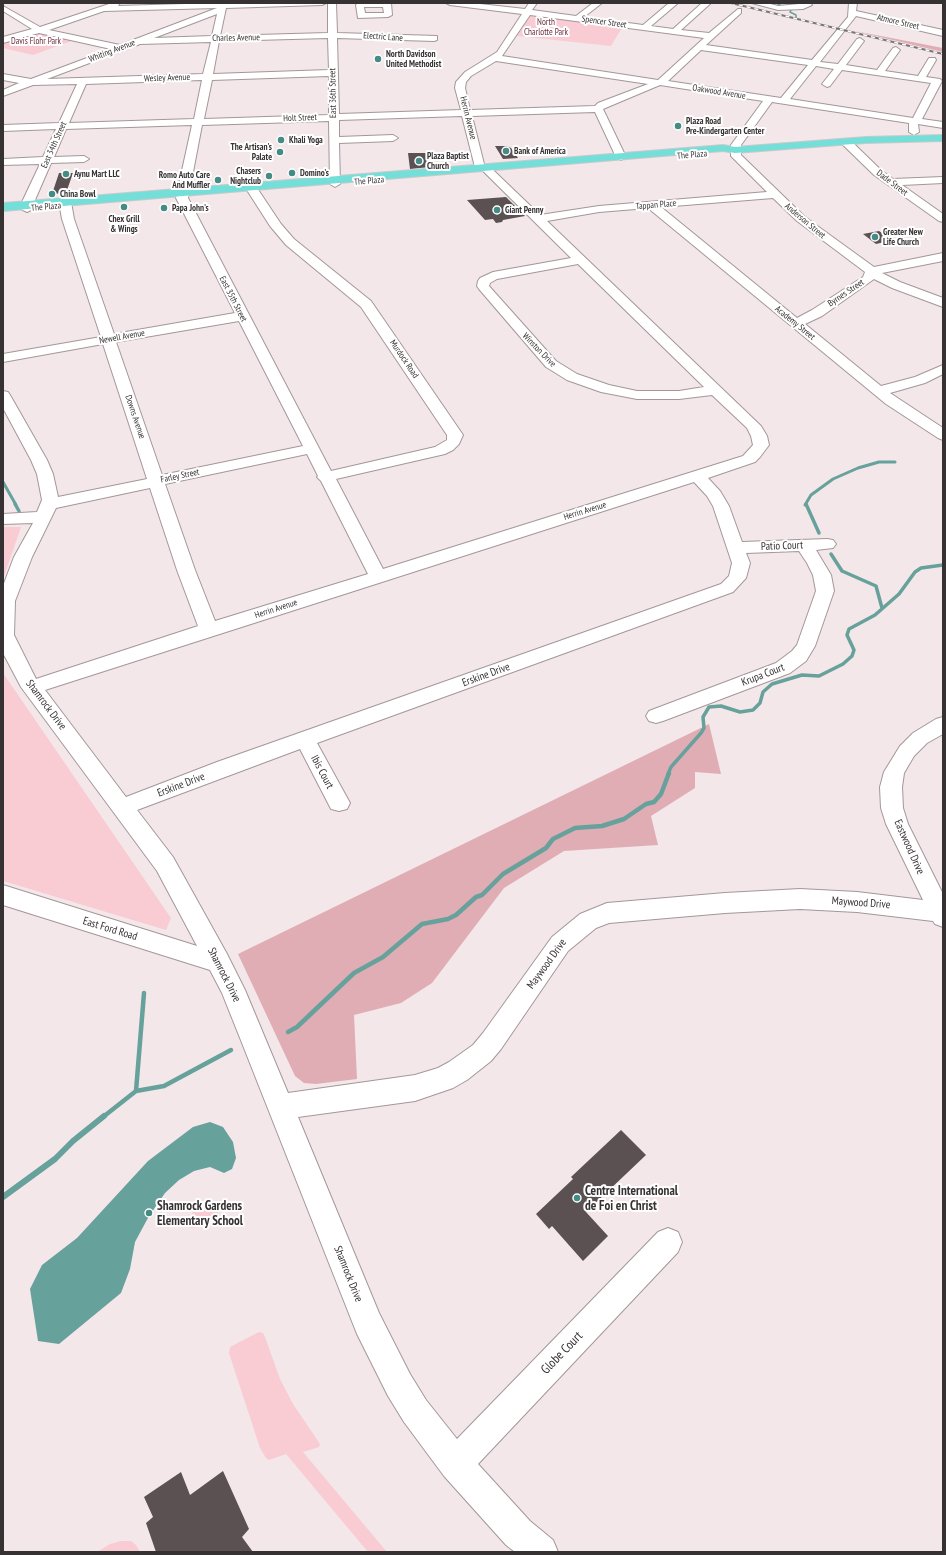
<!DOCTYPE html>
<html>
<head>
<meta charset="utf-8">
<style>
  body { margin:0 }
  #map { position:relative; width:946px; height:1555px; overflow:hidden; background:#f3e7e9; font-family:"PT Sans Narrow",sans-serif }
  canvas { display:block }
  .frame { position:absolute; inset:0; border:4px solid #363132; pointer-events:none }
</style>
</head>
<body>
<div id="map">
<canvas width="946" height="1555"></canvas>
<div class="frame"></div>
</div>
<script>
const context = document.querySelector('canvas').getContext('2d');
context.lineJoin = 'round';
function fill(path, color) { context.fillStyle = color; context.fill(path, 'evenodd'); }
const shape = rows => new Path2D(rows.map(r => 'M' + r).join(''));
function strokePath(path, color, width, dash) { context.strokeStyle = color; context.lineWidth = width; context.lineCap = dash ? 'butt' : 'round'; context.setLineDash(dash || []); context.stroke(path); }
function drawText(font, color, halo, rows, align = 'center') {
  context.font = font + ' "PT Sans Narrow",sans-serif'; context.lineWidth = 4; context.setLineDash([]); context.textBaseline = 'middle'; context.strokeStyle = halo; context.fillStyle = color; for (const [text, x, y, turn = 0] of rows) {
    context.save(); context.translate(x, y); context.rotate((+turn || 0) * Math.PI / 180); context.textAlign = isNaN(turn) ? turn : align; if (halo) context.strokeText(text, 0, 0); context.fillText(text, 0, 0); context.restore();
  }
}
fill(shape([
  [532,13,623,26,611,46,517,36],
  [32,30,77,39,33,55,3,48,3,40],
  [3,527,21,527,3,579],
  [3,673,171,918,166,930,3,881],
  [206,1204,217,1207,219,1216,199,1227,190,1228,189,1219,193,1212,199,1206],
  [259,1332,263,1333,265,1337,280,1379,293,1404,320,1444,319,1447,303,1452,387,1552,368,1552,286,1454,269,1460,266,1458,260,1448,229,1353,230,1347],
  [121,1541,131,1541,136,1545,140,1552,97,1552,110,1544]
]), '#f9ccd3');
fill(shape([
  [855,31,943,48,943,52],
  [709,724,721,774,695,772,695,788,651,816,658,845,564,851,504,888,432,983,401,1003,354,1015,357,1079,316,1084,304,1083,295,1076,238,954]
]), '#e0adb5');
fill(shape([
  [210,1122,223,1127,233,1142,236,1158,232,1169,224,1173,210,1167,194,1171,179,1180,165,1193,149,1216,135,1242,130,1269,121,1293,59,1344,38,1341,30,1289,42,1265,77,1238,148,1161,193,1127]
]), '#67a19b');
strokePath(shape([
  [776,3,784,7],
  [791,10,790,12,796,15,796,18]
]), '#67a19b', 1.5);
strokePath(shape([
  [3,482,16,505],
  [805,505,811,495,833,479,858,468,879,462,895,462]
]), '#67a19b', 3);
strokePath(shape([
  [15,504,19,511],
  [806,504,819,533],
  [831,554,842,571,876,586,882,608],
  [668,774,671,767,701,733,704,728,703,717,709,707,721,706,740,712,753,710,760,703,763,692,772,684,802,675,819,676,843,664,852,656,854,650,847,635,849,629,875,615,899,594,915,572,921,568,943,565]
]), '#67a19b', 3.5);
strokePath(shape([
  [288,1032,297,1027,354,973,383,957,422,924,448,919,456,915,476,897,482,895,503,874,546,848,553,839,575,828,602,826,624,819,646,804,654,802,661,794,669,773],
  [136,1091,144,993],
  [103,1117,136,1091,164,1086,231,1050]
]), '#67a19b', 4.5);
strokePath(shape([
  [3,1197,55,1159,73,1141,104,1116]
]), '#67a19b', 6);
fill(shape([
  [495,146,506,146,511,148,518,158,503,159],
  [408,153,427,153,430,167,410,169],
  [59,173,73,173,66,193,52,194],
  [506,197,525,216,503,220,502,222,496,223,493,219,485,220,467,200],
  [879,231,893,240,876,244,863,234],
  [621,1130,646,1155,586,1212,608,1236,583,1261,552,1226,549,1229,536,1214,573,1179,571,1177],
  [223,1471,249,1529,242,1537,253,1552,156,1552,146,1523,153,1517,144,1497,181,1472,190,1495]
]), '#5b5153');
const minor = shape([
  [112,3,120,3,118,6,219,3,326,3,322,5,226,8,220,36,328,33,328,3,336,3,337,33,437,36,437,40,434,41,337,38,339,114,461,110,455,88,456,82,465,72,497,52,522,14,450,5,446,3,471,3,525,9,529,3,537,3,532,10,576,16,593,3,602,3,584,17,643,25,669,3,678,3,651,26,673,29,702,3,711,3,681,30,709,33,738,9,741,9,741,13,706,45,812,60,848,17,849,3,857,3,856,11,943,30,943,36,856,16,820,62,838,64,857,39,860,38,864,41,846,65,877,70,893,48,896,47,900,50,885,71,918,76,929,58,935,58,936,60,926,77,940,79,942,81,922,119,943,122,943,128,918,124,919,132,914,135,909,132,909,123,772,102,741,145,741,155,805,217,874,267,943,253,943,261,882,273,900,282,943,298,943,307,892,288,874,279,822,316,805,324,881,386,915,377,943,365,943,374,925,383,890,393,943,428,943,440,938,438,886,404,648,208,599,212,547,221,761,426,767,436,769,445,760,457,755,462,708,478,720,491,729,506,742,542,827,539,833,540,836,544,833,548,816,550,831,575,834,591,815,646,806,661,790,673,663,721,656,723,649,721,646,716,649,711,776,663,792,651,797,645,816,591,813,575,807,563,799,551,746,553,750,563,746,578,733,592,317,743,350,803,347,809,339,811,331,809,300,749,137,810,173,857,227,954,245,990,288,1093,415,1075,438,1068,449,1062,473,1045,483,1033,552,937,580,914,607,903,725,893,800,889,857,892,923,900,886,824,881,808,880,787,884,772,900,746,913,733,936,719,943,717,943,734,927,743,914,756,904,773,902,787,903,808,908,824,943,894,943,927,935,924,933,921,857,912,800,909,725,913,609,923,596,928,568,951,501,1049,491,1061,467,1080,453,1088,415,1101,298,1117,379,1313,410,1374,426,1400,457,1439,658,1232,668,1228,678,1232,682,1242,678,1252,478,1464,530,1521,553,1540,558,1552,515,1552,506,1545,444,1476,404,1422,388,1396,357,1334,242,1043,222,993,210,970,3,905,3,885,197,946,157,871,21,687,3,653,3,586,14,557,33,523,3,524,3,514,37,512,42,500,37,474,31,460,3,408,3,391,8,392,10,395,47,460,53,474,58,497,147,479,103,344,3,362,3,354,101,337,62,219,59,202,65,199,71,202,74,219,114,334,235,313,176,198,192,125,66,129,54,157,84,156,89,159,84,162,51,163,35,200,33,209,27,212,21,209,23,200,40,164,3,165,3,159,43,157,56,129,3,131,3,125,59,123,77,84,33,85,3,96,3,90,19,83,3,80,3,74,31,79,111,49,39,33,3,43,3,37,32,29,3,11,3,6,40,27,112,3],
  [217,8,120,45,49,30,104,11,217,8],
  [217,14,212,36,154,38,217,14],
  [530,15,704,38,658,80,502,56,530,15],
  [328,38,329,70,213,74,219,41,328,38],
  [211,42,203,74,47,79,140,44,211,42],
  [701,50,808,65,781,98,668,81,701,50],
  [496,61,648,84,598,103,595,106,470,110,465,88,466,82,471,76,496,61],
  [816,66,834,69,822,84,827,87,830,86,842,70,931,83,913,118,790,99,816,66],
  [329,76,329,115,204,119,212,80,329,76],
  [202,80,194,119,69,123,86,84,202,80],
  [660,85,763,101,731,145,731,156,767,192,599,206,540,215,492,169,485,168,472,116,595,112,616,157,621,160,626,157,603,109,660,85],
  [462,116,476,171,483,171,571,258,493,272,480,278,478,281,477,286,479,289,546,367,567,380,601,392,637,399,679,399,712,395,747,428,751,436,753,445,743,456,383,569,336,479,445,454,453,450,459,444,463,435,371,301,294,239,281,224,255,185,247,185,245,187,270,226,286,245,361,307,447,435,447,440,435,447,331,471,188,198,202,125,329,121,330,184,335,187,340,184,339,143,393,141,398,138,393,135,339,137,339,120,462,116],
  [773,198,797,221,865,272,863,277,812,310,797,318,661,207,773,198],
  [578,264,704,387,679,391,637,391,609,385,577,374,556,361,489,286,490,283,497,279,578,264],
  [239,321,303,446,162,475,116,342,239,321],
  [307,454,318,476,317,477,321,481,368,574,215,621,195,570,165,484,307,454],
  [694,482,707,496,713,506,732,563,729,576,721,584,217,762,126,797,45,690,694,482],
  [150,488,177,570,198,626,36,679,14,635,15,601,32,557,56,508,150,488],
  [358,3,391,3,392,15,388,17,358,18,356,5,358,3],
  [364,7,383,7,384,13,365,13,364,7],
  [752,3,767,3,778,6,810,3,812,5,803,9,778,10,752,3],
  [846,139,850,140,882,171,893,179,943,177,943,183,902,185,943,214,943,222,939,221,874,175,842,144,841,142,846,139]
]);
const major = shape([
  [943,135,943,141,866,143,735,153,723,151,3,211,3,203,723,145,735,147,866,137,943,135]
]);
strokePath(minor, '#a39799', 2);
strokePath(major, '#cbc9ca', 2);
fill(minor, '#fff');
fill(major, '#74dfd8');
const rail = shape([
  [731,3,943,54]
]);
strokePath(rail, '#7c7576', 2);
strokePath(rail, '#fff', 1.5, [4]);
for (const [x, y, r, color] of [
  [378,59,4,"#448b84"],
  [678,126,4,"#448b84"],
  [281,140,4,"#448b84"],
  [506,151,4,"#448b84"],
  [280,152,4,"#448b84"],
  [419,161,4,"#448b84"],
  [292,173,4,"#448b84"],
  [66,174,4,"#448b84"],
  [269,176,4,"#448b84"],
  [218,180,4,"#448b84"],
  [52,194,4,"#448b84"],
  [124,207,4,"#448b84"],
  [164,208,4,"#448b84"],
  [497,210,4,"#448b84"],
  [875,237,4,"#448b84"],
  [577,1198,4,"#448b84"],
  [149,1213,4,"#448b84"]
]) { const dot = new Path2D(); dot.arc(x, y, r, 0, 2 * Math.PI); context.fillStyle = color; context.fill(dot); strokePath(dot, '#fff', 1.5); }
drawText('9px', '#6e2f3e', '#fff', [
  ["North",546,22],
  ["Charlotte Park",546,32],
  ["Davis Flohr Park",36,41]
]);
drawText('9px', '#363132', '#fff', [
  ["Spencer Street",604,22,8],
  ["Atmore Street",898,22,13],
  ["Electric Lane",383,37,4],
  ["Charles Avenue",236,38,-1],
  ["Whiting Avenue",112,51,-21],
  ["Wesley Avenue",167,78,-2],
  ["Oakwood Avenue",719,92,9],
  ["East 36th Street",333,93,-91],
  ["Holt Street",300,118,-2],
  ["Herrin Avenue",468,118,76],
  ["East 34th Street",54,145,-66],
  ["The Plaza",692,155,-5],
  ["The Plaza",369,181,-5],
  ["Dade Street",892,183,37],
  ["Tappan Place",656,205,-5],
  ["The Plaza",46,207,-5],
  ["Anderson Street",805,221,40],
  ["Byrnes Street",846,293,-34],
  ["East 35th Street",233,299,63],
  ["Academy Street",795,323,39],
  ["Newell Avenue",122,337,-10],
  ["Winston Drive",539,350,46],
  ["Murdock Road",404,359,56],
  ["Downs Avenue",135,417,71],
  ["Farley Street",180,476,-12],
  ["Herrin Avenue",585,511,-17],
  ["Herrin Avenue",276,609,-18]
]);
drawText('bold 9px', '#363132', '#fff', [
  ["North Davidson",386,54],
  ["United Methodist",386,64],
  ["Plaza Road",686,121],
  ["Pre-Kindergarten Center",686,131],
  ["Khali Yoga",289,140],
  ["The Artisan's",272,147,"right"],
  ["Palate",272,157,"right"],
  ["Bank of America",514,151],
  ["Plaza Baptist",427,156],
  ["Church",427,166],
  ["Chasers",261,171,"right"],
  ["Nightclub",261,181,"right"],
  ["Domino's",300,173],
  ["Aynu Mart LLC",74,174],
  ["Romo Auto Care",210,175,"right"],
  ["And Muffler",210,185,"right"],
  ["China Bowl",60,194],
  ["Papa John's",172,208],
  ["Giant Penny",505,210],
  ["Chex Grill",124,219,"center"],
  ["& Wings",124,229,"center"],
  ["Greater New",883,232],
  ["Life Church",883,242]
], 'left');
drawText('11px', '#363132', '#fff', [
  ["Patio Court",782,546,-2],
  ["Erskine Drive",486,675,-20],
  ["Krupa Court",763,675,-21],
  ["Shamrock Drive",46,705,53],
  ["Ibis Court",322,772,62],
  ["Erskine Drive",181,785,-21],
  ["Eastwood Drive",909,847,66],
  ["Maywood Drive",861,903,4],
  ["East Ford Road",110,929,17],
  ["Maywood Drive",547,964,-54],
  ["Shamrock Drive",224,975,63],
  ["Shamrock Drive",348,1274,68]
]);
drawText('bold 13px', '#363132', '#fff', [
  ["Centre International",585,1191],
  ["de Foi en Christ",585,1206],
  ["Shamrock Gardens",157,1206],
  ["Elementary School",157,1221]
], 'left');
drawText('13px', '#363132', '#fff', [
  ["Globe Court",562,1353,-46]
]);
</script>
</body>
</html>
